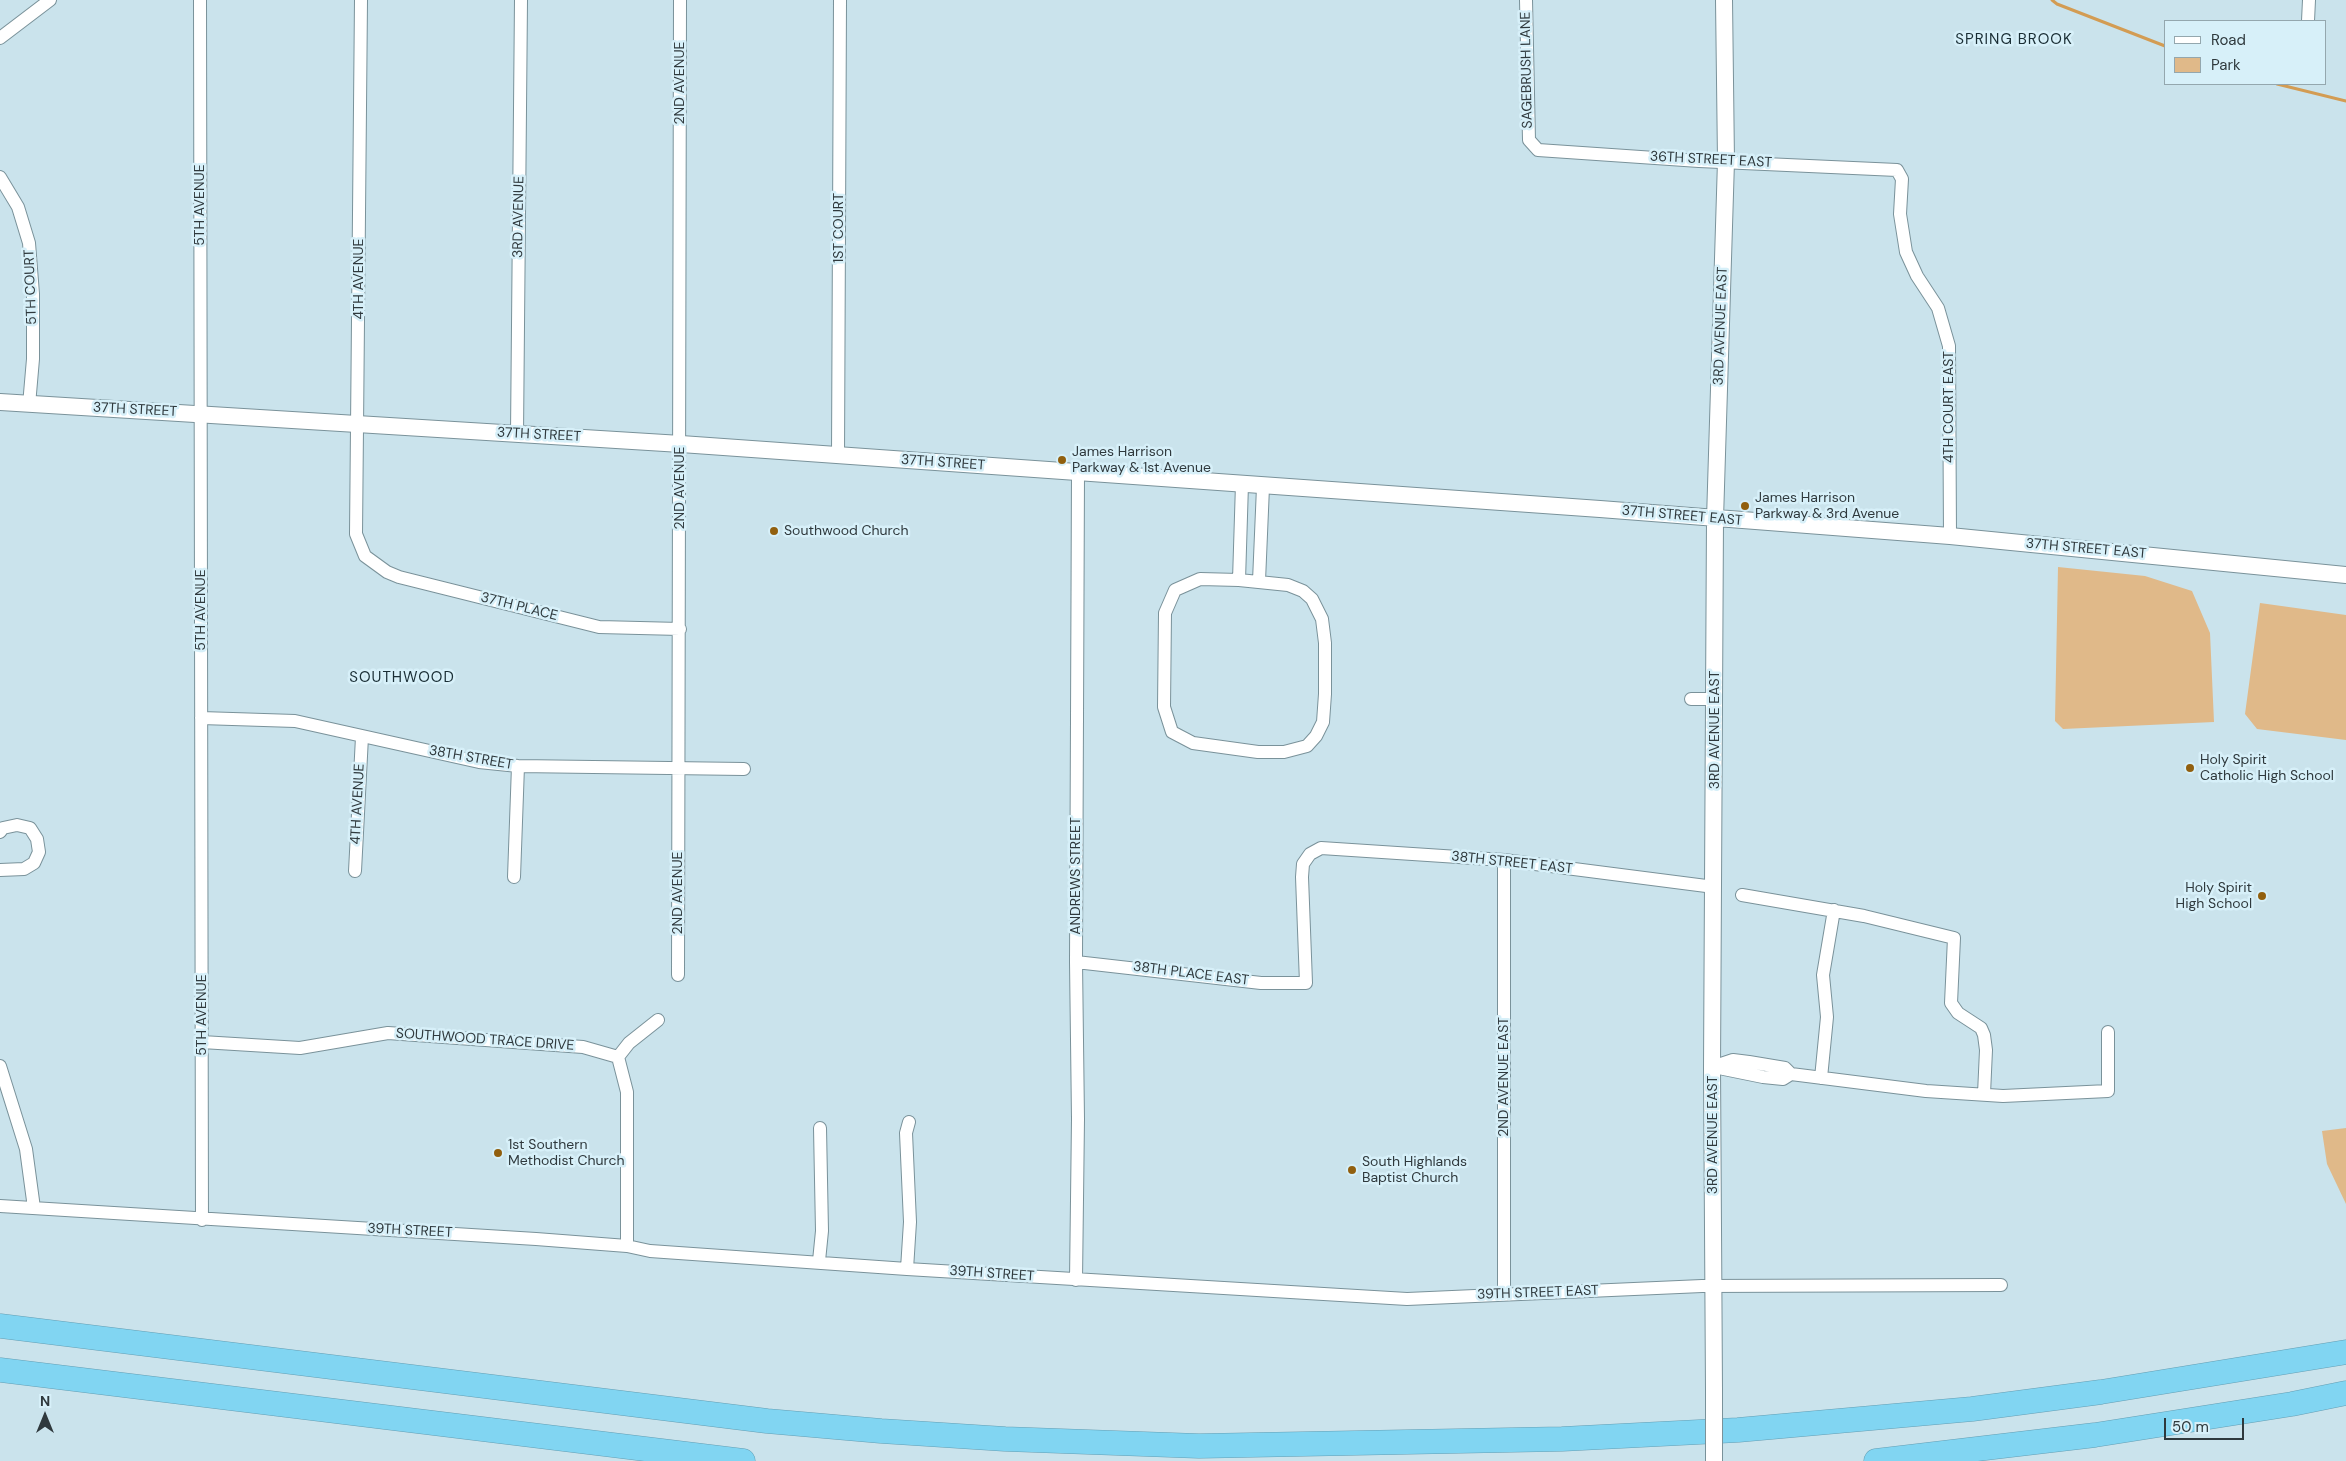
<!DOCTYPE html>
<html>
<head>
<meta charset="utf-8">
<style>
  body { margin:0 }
  #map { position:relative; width:2346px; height:1461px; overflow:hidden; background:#cae3ec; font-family:"DM Sans",sans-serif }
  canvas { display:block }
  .legend { position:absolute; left:2164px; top:20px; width:162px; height:65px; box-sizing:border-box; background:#d7f0f9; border:1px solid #94a7ae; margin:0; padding:6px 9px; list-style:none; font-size:15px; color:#2f393d }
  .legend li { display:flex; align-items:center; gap:10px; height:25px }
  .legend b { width:25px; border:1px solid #94a7ae }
  .north { position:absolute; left:20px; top:1391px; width:50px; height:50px; -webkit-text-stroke:4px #d7f0f9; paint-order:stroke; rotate:0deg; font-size:14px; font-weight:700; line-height:20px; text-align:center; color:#2f393d }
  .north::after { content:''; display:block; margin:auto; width:18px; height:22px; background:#2f393d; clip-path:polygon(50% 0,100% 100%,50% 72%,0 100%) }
  .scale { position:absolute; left:2164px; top:1418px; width:80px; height:22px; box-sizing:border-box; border:2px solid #2f393d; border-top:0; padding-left:6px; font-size:15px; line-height:18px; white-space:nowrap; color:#2f393d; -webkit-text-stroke:4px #d7f0f9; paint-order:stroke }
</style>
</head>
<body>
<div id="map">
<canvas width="2346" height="1461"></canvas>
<ul class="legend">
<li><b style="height:6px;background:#fff"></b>Road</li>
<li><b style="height:14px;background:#e0b989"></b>Park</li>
</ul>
<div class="north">N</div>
<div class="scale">50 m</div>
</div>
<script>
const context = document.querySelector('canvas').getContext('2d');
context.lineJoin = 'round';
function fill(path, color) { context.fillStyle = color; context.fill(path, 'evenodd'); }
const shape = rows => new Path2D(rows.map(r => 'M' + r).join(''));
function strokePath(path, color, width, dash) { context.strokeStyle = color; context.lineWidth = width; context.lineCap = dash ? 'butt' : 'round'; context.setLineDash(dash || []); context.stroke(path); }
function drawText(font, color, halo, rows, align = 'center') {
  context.font = font + ' "DM Sans",sans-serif'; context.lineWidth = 5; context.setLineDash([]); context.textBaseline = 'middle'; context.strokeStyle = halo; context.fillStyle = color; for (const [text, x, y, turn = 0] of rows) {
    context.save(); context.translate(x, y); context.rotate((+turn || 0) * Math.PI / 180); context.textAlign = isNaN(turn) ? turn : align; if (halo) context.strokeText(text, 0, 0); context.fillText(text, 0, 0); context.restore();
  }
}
fill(shape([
  [2058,567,2145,576,2192,591,2210,633,2214,722,2063,729,2055,721],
  [2260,603,2346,615,2346,740,2257,729,2245,714],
  [2346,1128,2346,1204,2327,1164,2322,1131]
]), '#e0b989');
strokePath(shape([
  [2052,0,2057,4,2165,46],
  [2277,84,2346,101]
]), '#d39c53', 3);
const minor = shape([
  [200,0,202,1220],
  [361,0,356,534,365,556,387,572,399,577,599,627,680,629],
  [1526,0,1529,140,1538,150,1699,161,1897,170,1902,179,1900,214,1906,252,1917,276,1938,308,1949,346,1950,536],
  [2308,21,2309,0],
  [0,38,50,0],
  [0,177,18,207,29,243,33,294,33,359,29,405],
  [517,434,521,0],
  [838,456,840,0],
  [1200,579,1239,580,1288,585,1303,591,1312,599,1322,619,1325,643,1325,694,1323,722,1316,736,1307,746,1284,752,1258,752,1193,743,1172,732,1164,707,1165,613,1175,590,1200,579],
  [1239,580,1242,484],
  [1259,581,1263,487],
  [1691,699,1715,699],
  [201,718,295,721,479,762,518,766,744,769],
  [0,832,3,828,17,825,30,828,37,839,39,852,34,863,24,869,0,870],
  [1504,860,1504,1294],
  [355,871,362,737],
  [514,877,518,766],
  [1742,895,1864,916,1954,938,1951,1003,1958,1013,1981,1028,1984,1035,1986,1050,1984,1094],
  [1076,962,1261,983,1306,983,1302,877,1303,864,1310,854,1321,848,1504,860,1714,887],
  [678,975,680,0],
  [202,1042,300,1048,388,1033,583,1047,618,1057],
  [618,1057,627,1092,627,1246],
  [618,1057,629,1043,658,1020],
  [0,1066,26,1149,34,1208],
  [1712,1067,1733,1060,1749,1062,1785,1068,1791,1074,1926,1091,2003,1096,2108,1091,2108,1032],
  [1714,1067,1763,1077,1783,1079,1791,1074],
  [1821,1078,1827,1017,1823,975,1834,910],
  [0,1206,536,1239,627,1246,650,1251,907,1269,1407,1299,1702,1286,2001,1285],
  [819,1261,822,1231,820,1128],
  [907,1269,910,1222,906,1133,909,1122],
  [1076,1280,1078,1119,1076,962,1078,473]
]);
const tertiary = shape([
  [0,402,681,444,1600,509,1950,536,2346,575],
  [1714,1390,1712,1067,1715,519,1726,161,1724,0]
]);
const motorway = shape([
  [0,1326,767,1421,881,1431,1005,1439,1199,1446,1562,1439,1738,1430,1972,1409,2101,1392,2346,1352],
  [0,1370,743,1461],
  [1876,1461,2095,1435,2292,1404,2346,1393]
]);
strokePath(minor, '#7a929a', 14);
strokePath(tertiary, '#7a929a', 18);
strokePath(motorway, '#649eb3', 25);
strokePath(minor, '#fff', 12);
strokePath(tertiary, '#fff', 16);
strokePath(motorway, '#81d5f2', 24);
const tertiaryBridge = shape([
  [1714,1461,1714,1390]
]);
strokePath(tertiaryBridge, '#7a929a', 18, []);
strokePath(tertiaryBridge, '#fff', 16);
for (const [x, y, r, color] of [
  [1062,460,5,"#915f0e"],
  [1745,506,5,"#915f0e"],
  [774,531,5,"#915f0e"],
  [2190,768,5,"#915f0e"],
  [2262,896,5,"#915f0e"],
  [498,1153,5,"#915f0e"],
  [1352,1170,5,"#915f0e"]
]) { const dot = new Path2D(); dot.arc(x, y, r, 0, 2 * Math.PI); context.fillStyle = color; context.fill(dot); strokePath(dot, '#d7f0f9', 2); }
drawText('14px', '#2f393d', '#d7f0f9', [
  ["SAGEBRUSH LANE",1527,70,-91],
  ["2ND AVENUE",680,83,-90],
  ["36TH STREET EAST",1711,160,3],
  ["5TH AVENUE",200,205,-90],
  ["3RD AVENUE",519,217,-89],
  ["1ST COURT",839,228,-90],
  ["4TH AVENUE",359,279,-90],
  ["5TH COURT",31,287,-92],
  ["3RD AVENUE EAST",1721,326,-88],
  ["4TH COURT EAST",1949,407,-90],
  ["37TH STREET",135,410,3],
  ["37TH STREET",539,435,3],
  ["37TH STREET",943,463,4],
  ["2ND AVENUE",680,488,-90],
  ["37TH STREET EAST",1682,516,5],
  ["37TH STREET EAST",2086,549,5],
  ["37TH PLACE",519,607,14],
  ["5TH AVENUE",201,610,-90],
  ["3RD AVENUE EAST",1715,730,-90],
  ["38TH STREET",471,758,10],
  ["4TH AVENUE",358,804,-87],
  ["38TH STREET EAST",1512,863,6],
  ["ANDREWS STREET",1076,876,-90],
  ["2ND AVENUE",678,893,-90],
  ["38TH PLACE EAST",1191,974,7],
  ["5TH AVENUE",202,1015,-90],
  ["SOUTHWOOD TRACE DRIVE",485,1040,4],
  ["2ND AVENUE EAST",1504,1077,-90],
  ["3RD AVENUE EAST",1713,1135,-90],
  ["39TH STREET",410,1231,3],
  ["39TH STREET",992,1274,4],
  ["39TH STREET EAST",1538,1293,-2]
]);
drawText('14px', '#2f393d', '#d7f0f9', [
  ["James Harrison",1072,452],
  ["Parkway & 1st Avenue",1072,468],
  ["James Harrison",1755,498],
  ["Parkway & 3rd Avenue",1755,514],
  ["Southwood Church",784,531],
  ["Holy Spirit",2200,760],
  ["Catholic High School",2200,776],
  ["Holy Spirit",2252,888,"right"],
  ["High School",2252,904,"right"],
  ["1st Southern",508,1145],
  ["Methodist Church",508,1161],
  ["South Highlands",1362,1162],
  ["Baptist Church",1362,1178]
], 'left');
context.letterSpacing = '1px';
drawText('15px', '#1a2e35', '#d7f0f9', [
  ["SPRING BROOK",2014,40],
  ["SOUTHWOOD",402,678]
]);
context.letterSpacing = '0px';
</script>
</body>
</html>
